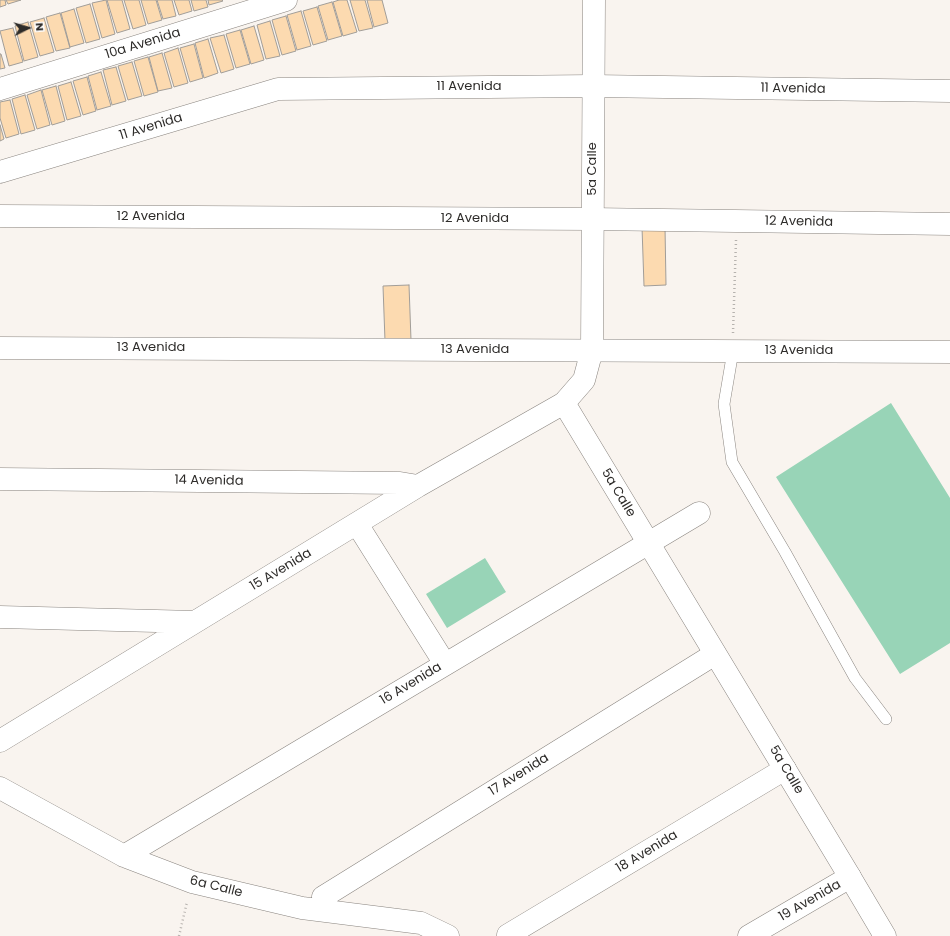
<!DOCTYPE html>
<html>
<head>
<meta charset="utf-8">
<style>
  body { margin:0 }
  #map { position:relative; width:950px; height:936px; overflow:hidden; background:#f9f4ef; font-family:Poppins,sans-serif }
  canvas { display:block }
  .north { position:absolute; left:8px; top:8px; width:40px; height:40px; -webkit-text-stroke:3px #fff; paint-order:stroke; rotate:85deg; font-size:11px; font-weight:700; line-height:16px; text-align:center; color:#2e2c2a }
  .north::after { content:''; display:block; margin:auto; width:14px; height:18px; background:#2e2c2a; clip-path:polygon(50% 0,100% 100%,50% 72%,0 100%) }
</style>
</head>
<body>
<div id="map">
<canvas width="950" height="936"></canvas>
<div class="north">N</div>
</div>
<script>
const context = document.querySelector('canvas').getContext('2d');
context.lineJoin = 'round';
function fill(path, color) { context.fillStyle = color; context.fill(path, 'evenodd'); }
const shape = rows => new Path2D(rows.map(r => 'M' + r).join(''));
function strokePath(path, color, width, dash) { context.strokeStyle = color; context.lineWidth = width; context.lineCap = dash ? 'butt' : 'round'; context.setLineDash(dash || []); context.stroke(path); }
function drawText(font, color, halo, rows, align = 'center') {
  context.font = font + ' Poppins,sans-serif'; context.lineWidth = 3; context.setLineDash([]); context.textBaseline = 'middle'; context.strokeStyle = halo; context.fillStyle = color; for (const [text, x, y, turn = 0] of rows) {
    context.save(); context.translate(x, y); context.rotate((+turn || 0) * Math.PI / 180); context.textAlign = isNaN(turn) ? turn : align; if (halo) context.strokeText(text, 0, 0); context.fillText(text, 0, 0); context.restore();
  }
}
fill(shape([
  [891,403,950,498,950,643,900,674,776,477],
  [485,558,506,592,447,628,426,594]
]), '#98d4b7');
const building = shape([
  [0,0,5,0,6,5,0,7,0,0],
  [6,0,21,0,8,4,6,0],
  [106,0,115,34,102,38,92,3,106,0],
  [107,0,122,0,130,29,117,33,107,0],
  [124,0,139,0,146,25,133,29,124,0],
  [141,0,156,0,162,20,148,24,141,0],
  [157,0,172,0,176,16,163,19,157,0],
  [174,0,189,0,192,11,179,15,174,0],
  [191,0,206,0,208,7,194,11,191,0],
  [208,0,222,0,223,1,209,5,208,0],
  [339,0,347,0,357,32,343,36,333,2,339,0],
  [350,0,365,0,373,28,359,31,350,0],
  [367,0,382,0,388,23,374,27,367,0],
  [332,2,342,36,328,40,318,6,332,2],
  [90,4,100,39,86,43,76,8,90,4],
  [317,7,327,41,313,45,303,11,317,7],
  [74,9,84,43,70,47,61,13,74,9],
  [301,11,311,46,297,50,287,15,301,11],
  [60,13,70,48,56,51,46,17,60,13],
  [286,16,296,51,282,55,272,20,286,16],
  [44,18,54,52,40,56,30,22,44,18],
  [270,21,280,56,266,59,257,25,270,21],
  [28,22,38,57,24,61,15,26,28,22],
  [254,26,264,60,251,64,241,30,254,26],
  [13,28,23,62,9,66,0,31,13,28],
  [240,30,250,64,236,68,226,34,240,30],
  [224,35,234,69,221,73,210,38,224,35],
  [208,39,218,73,204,78,195,43,208,39],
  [194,44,203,78,190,82,180,48,194,44],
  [178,48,188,83,174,87,164,53,178,48],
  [162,53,172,88,158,91,149,57,162,53],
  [0,54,1,54,5,68,0,69,0,54],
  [148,57,158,92,144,96,134,61,148,57],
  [132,62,142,96,128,100,118,66,132,62],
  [116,67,126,101,112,105,103,70,116,67],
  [101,72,111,106,97,110,88,76,101,72],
  [87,77,96,111,83,115,73,81,87,77],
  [71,82,81,116,67,120,58,86,71,82],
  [56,86,65,121,52,125,42,90,56,86],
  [41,90,50,125,37,129,27,95,41,90],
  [25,95,35,130,21,134,12,99,25,95],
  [10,100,19,134,6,138,0,118,0,102,10,100],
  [0,125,4,139,0,141,0,125],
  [642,227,665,227,666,285,644,286,642,227],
  [409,285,411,340,385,341,383,286,409,285]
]);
fill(building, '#fcdab0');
strokePath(building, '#a19d98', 1);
const service = shape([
  [733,351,724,404,732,462,785,552,855,678,886,719]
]);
const minor = shape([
  [0,89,286,0],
  [0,172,278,89,593,86,950,91],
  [0,216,592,219,950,224],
  [0,348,950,352],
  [0,479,400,483,418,486],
  [357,524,445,664],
  [0,617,195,622],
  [0,741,418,486,564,403],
  [0,788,124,856,192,882,302,908,421,923,448,936],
  [124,856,699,513],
  [850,877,885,936],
  [323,897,715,654],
  [508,935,785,769]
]);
const tertiary = shape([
  [594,0,592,350,584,380,564,403,850,877,749,936]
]);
strokePath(service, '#89847f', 12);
strokePath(minor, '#89847f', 23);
strokePath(tertiary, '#89847f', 23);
strokePath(shape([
  [733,333,736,240],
  [179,936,187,902]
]), '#b6b2ae', 2.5, [1, 3]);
strokePath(service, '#fff', 11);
strokePath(minor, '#fff', 22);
strokePath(tertiary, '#fff', 22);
drawText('13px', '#2e2c2a', '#fff', [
  ["10a Avenida",143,44,-17],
  ["11 Avenida",469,87],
  ["11 Avenida",793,89,1],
  ["11 Avenida",151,127,-17],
  ["5a Calle",593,169,-90],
  ["12 Avenida",151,217],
  ["12 Avenida",475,219],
  ["12 Avenida",799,222,1],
  ["13 Avenida",151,348],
  ["13 Avenida",475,350],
  ["13 Avenida",799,351],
  ["14 Avenida",209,481,1],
  ["5a Calle",618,493,59],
  ["15 Avenida",281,570,-31],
  ["16 Avenida",411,684,-31],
  ["5a Calle",786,770,59],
  ["17 Avenida",519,775,-32],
  ["18 Avenida",647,852,-31],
  ["6a Calle",216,887,14],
  ["19 Avenida",810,901,-30]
]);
</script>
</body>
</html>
